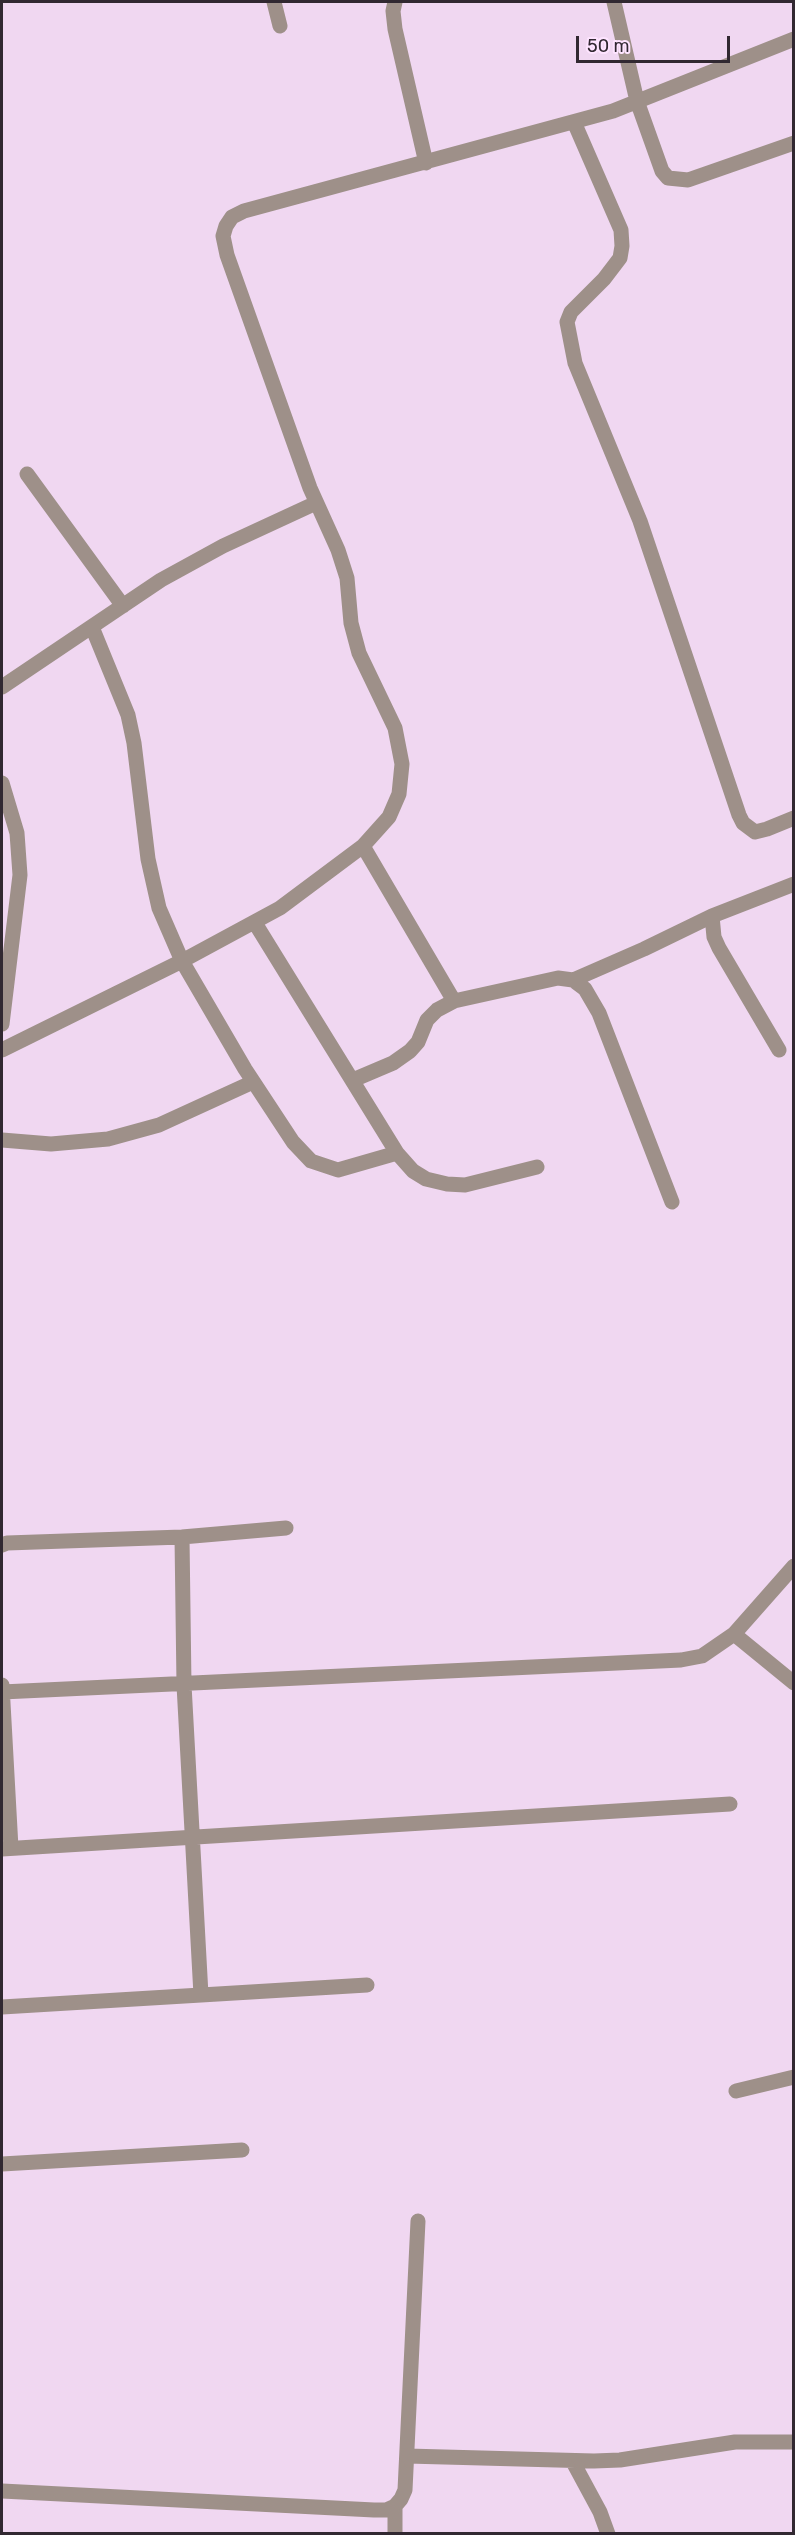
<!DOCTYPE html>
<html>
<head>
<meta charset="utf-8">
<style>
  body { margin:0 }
  #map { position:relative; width:795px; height:2535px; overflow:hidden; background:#f0d7f1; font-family:Rubik,sans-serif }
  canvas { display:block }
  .frame { position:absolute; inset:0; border:3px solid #312831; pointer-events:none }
  .scale { position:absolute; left:576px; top:36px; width:154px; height:27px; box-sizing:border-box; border:3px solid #312831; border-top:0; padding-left:8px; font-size:18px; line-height:21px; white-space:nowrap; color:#312831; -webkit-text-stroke:4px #fee4ff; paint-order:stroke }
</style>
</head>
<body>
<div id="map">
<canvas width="795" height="2535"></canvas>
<div class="frame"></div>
<div class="scale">50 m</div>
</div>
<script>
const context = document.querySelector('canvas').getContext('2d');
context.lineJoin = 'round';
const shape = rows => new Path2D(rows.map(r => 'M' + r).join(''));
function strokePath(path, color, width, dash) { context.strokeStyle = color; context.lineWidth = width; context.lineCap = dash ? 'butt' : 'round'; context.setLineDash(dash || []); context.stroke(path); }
strokePath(shape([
  [274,2,280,26],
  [395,2,393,11,395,29,426,163],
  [614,2,637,101,662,171,668,178,688,180,794,143],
  [574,122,621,230,622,246,620,258,604,279,571,312,567,322,575,363,640,521,739,815,743,823,755,832,767,829,794,818],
  [27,474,123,606],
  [92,627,128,715,134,743,148,859,159,908,182,961,245,1069,293,1142,311,1161,338,1170,397,1153],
  [2,687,161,580,223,546,316,503],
  [2,783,17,833,20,875,2,1024],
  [363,846,454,1001],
  [712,916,714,937,719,948,779,1050],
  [255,923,397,1153,413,1171,426,1179,447,1184,465,1185,537,1167],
  [573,980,644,949,712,916,794,884],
  [2,1050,182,961,280,908,363,846,389,817,399,794,402,764,395,728,359,653,351,623,347,578,338,550,310,488,227,255,223,236,226,226,232,217,244,211,613,111,794,39],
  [353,1080,393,1063,410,1051,418,1042,427,1020,437,1010,454,1001,558,978,573,980,585,989,599,1013,672,1202],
  [2,1140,51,1144,108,1139,159,1125,253,1082],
  [182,1537,184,1685,201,1995],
  [2,1545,7,1543,182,1537,286,1528],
  [734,1634,794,1683],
  [2,1685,11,1848],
  [2,1692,681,1660,702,1656,734,1634,794,1566],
  [2,1849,730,1804],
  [2,2007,367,1985],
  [736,2091,794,2077],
  [2,2164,242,2150],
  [407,2456,594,2461,620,2460,735,2442,794,2442],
  [573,2462,600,2512,608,2534],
  [2,2491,374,2510,386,2510,395,2506,401,2499,405,2490,418,2221],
  [395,2506,395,2534]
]), '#9e9089', 15);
</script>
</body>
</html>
